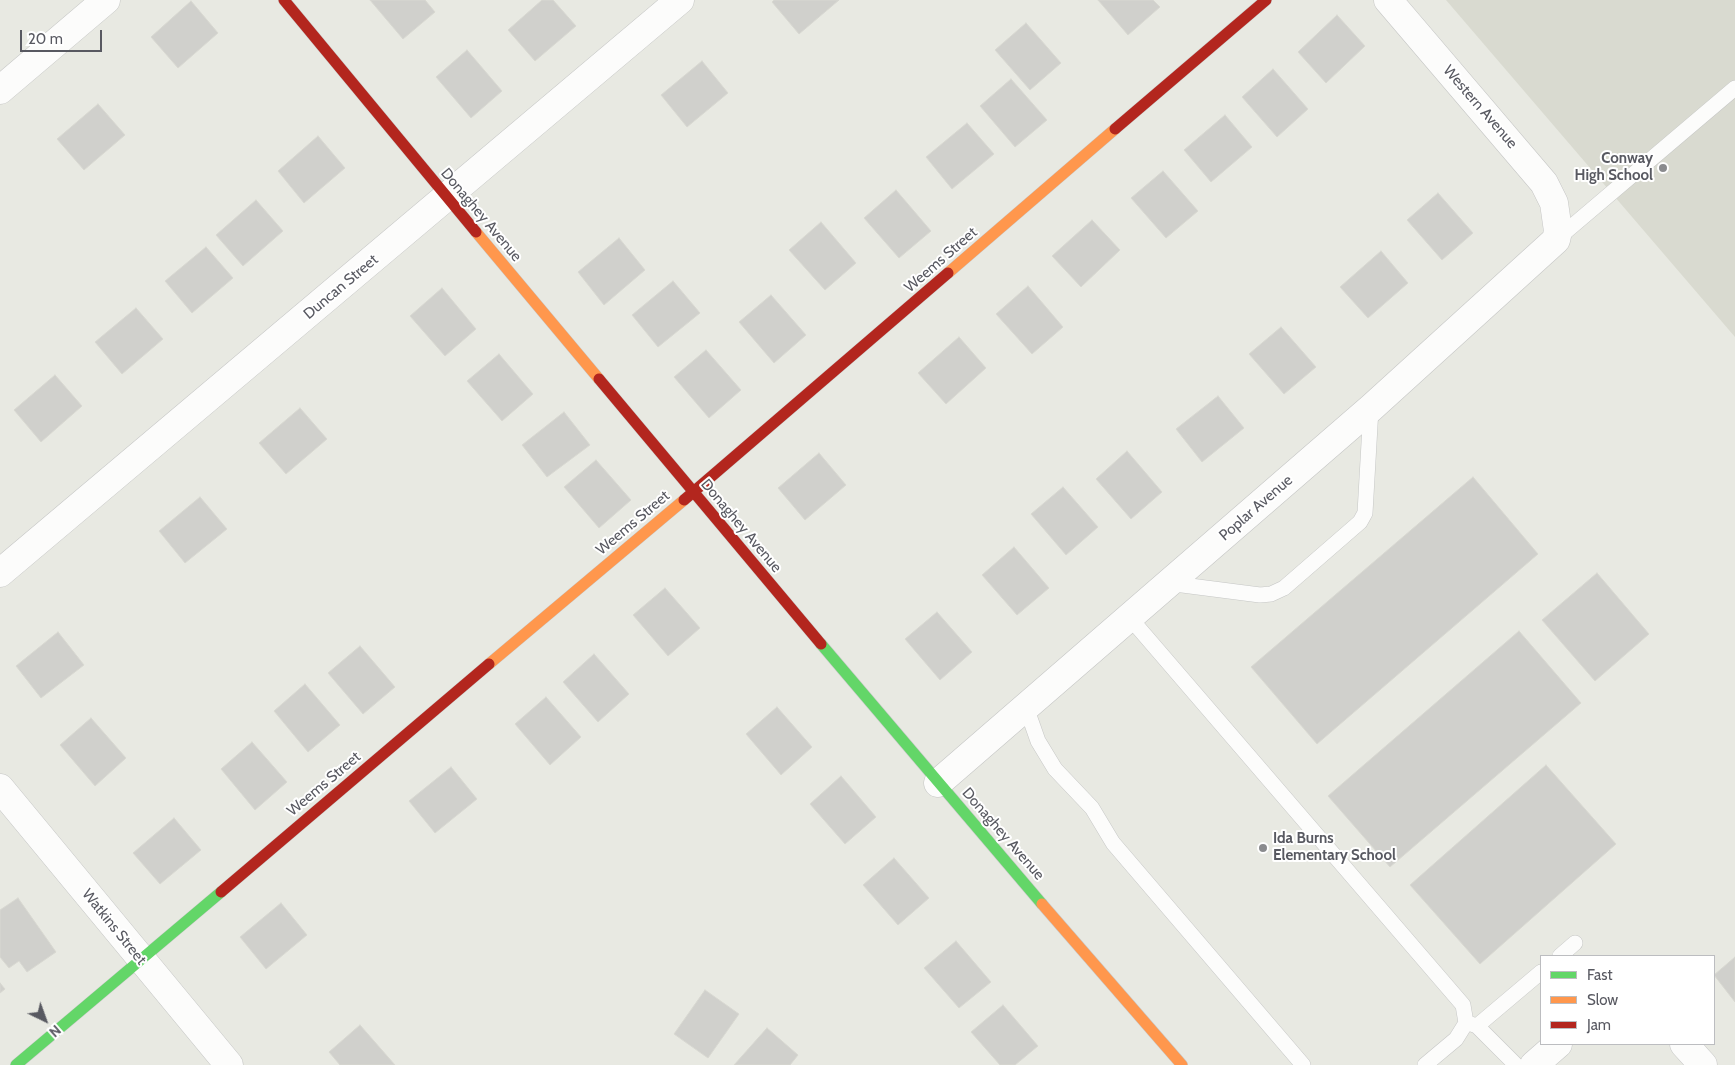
<!DOCTYPE html>
<html>
<head>
<meta charset="utf-8">
<style>
  body { margin:0 }
  #map { position:relative; width:1735px; height:1065px; overflow:hidden; background:#e8e9e2; font-family:Cabin,sans-serif }
  canvas { display:block }
  .legend { position:absolute; left:1540px; top:955px; width:175px; height:90px; box-sizing:border-box; background:#fff; border:1px solid #bcbdc0; margin:0; padding:6px 9px; list-style:none; font-size:15px; color:#585961 }
  .legend li { display:flex; align-items:center; gap:10px; height:25px }
  .legend b { width:25px; border:1px solid #bcbdc0 }
  .north { position:absolute; left:20px; top:995px; width:50px; height:50px; -webkit-text-stroke:4px #fff; paint-order:stroke; rotate:138deg; font-size:14px; font-weight:700; line-height:20px; text-align:center; color:#585961 }
  .north::after { content:''; display:block; margin:auto; width:18px; height:22px; background:#585961; clip-path:polygon(50% 0,100% 100%,50% 72%,0 100%) }
  .scale { position:absolute; left:20px; top:30px; width:82px; height:22px; box-sizing:border-box; border:2px solid #585961; border-top:0; padding-left:6px; font-size:15px; line-height:18px; white-space:nowrap; color:#585961; -webkit-text-stroke:4px #fff; paint-order:stroke }
</style>
</head>
<body>
<div id="map">
<canvas width="1735" height="1065"></canvas>
<ul class="legend">
<li><b style="height:6px;background:#63d668"></b>Fast</li>
<li><b style="height:6px;background:#ff974d"></b>Slow</li>
<li><b style="height:6px;background:#b3261e"></b>Jam</li>
</ul>
<div class="north">N</div>
<div class="scale">20 m</div>
</div>
<script>
const context = document.querySelector('canvas').getContext('2d');
context.lineJoin = 'round';
function fill(path, color) { context.fillStyle = color; context.fill(path, 'evenodd'); }
const shape = rows => new Path2D(rows.map(r => 'M' + r).join(''));
function strokePath(path, color, width, dash) { context.strokeStyle = color; context.lineWidth = width; context.lineCap = dash ? 'butt' : 'round'; context.setLineDash(dash || []); context.stroke(path); }
function drawText(font, color, halo, rows, align = 'center') {
  context.font = font + ' Cabin,sans-serif'; context.lineWidth = 4; context.setLineDash([]); context.textBaseline = 'middle'; context.strokeStyle = halo; context.fillStyle = color; for (const [text, x, y, turn = 0] of rows) {
    context.save(); context.translate(x, y); context.rotate((+turn || 0) * Math.PI / 180); context.textAlign = isNaN(turn) ? turn : align; if (halo) context.strokeText(text, 0, 0); context.fillText(text, 0, 0); context.restore();
  }
}
fill(shape([
  [1446,0,1735,0,1735,337]
]), '#d9dad0');
const building = shape([
  [370,0,425,0,435,12,403,39,370,0],
  [542,0,553,0,576,26,535,61,508,30,542,0],
  [774,0,839,0,799,34,772,2,774,0],
  [1098,0,1153,0,1160,7,1128,35,1098,0],
  [191,1,218,33,178,68,151,37,191,1],
  [1337,15,1365,46,1326,83,1298,52,1337,15],
  [1026,23,1061,63,1030,90,995,50,1026,23],
  [467,50,502,91,471,118,436,77,467,50],
  [702,61,728,93,687,127,661,95,702,61],
  [1273,69,1308,109,1277,137,1242,97,1273,69],
  [1011,79,1047,120,1015,147,980,106,1011,79],
  [98,104,125,135,84,170,57,139,98,104],
  [1225,115,1252,147,1211,182,1184,150,1225,115],
  [967,123,994,154,952,189,926,157,967,123],
  [318,136,345,168,304,203,278,171,318,136],
  [1163,171,1198,211,1166,238,1131,198,1163,171],
  [896,190,931,231,899,258,864,218,896,190],
  [1438,193,1473,233,1442,260,1407,220,1438,193],
  [256,200,283,231,243,266,216,235,256,200],
  [1092,220,1120,250,1081,287,1052,256,1092,220],
  [821,222,856,263,825,290,789,250,821,222],
  [619,238,645,270,604,305,578,272,619,238],
  [206,247,233,278,192,313,165,281,206,247],
  [1381,251,1408,283,1368,318,1340,287,1381,251],
  [673,281,700,313,658,347,632,315,673,281],
  [1028,286,1063,327,1032,354,996,314,1028,286],
  [442,288,476,329,445,356,410,316,442,288],
  [771,295,806,335,774,363,739,322,771,295],
  [136,308,163,339,122,374,95,342,136,308],
  [1281,327,1316,367,1284,394,1249,354,1281,327],
  [959,337,986,368,946,404,918,373,959,337],
  [706,350,741,390,709,418,674,377,706,350],
  [499,354,533,394,502,421,467,381,499,354],
  [55,375,82,406,41,442,14,410,55,375],
  [1218,396,1244,428,1202,462,1176,429,1218,396],
  [300,408,327,439,286,474,259,443,300,408],
  [564,412,590,445,547,477,522,445,564,412],
  [1127,451,1162,492,1131,519,1096,479,1127,451],
  [819,453,846,485,805,520,778,488,819,453],
  [596,460,631,500,599,528,564,487,596,460],
  [1473,477,1538,554,1317,744,1251,667,1473,477],
  [1063,487,1098,527,1066,555,1031,514,1063,487],
  [200,497,227,529,185,563,159,531,200,497],
  [1014,547,1049,588,1017,615,982,575,1014,547],
  [1597,573,1649,634,1595,681,1542,620,1597,573],
  [665,588,700,628,668,656,633,615,665,588],
  [937,612,972,652,940,680,905,639,937,612],
  [1519,631,1581,703,1390,867,1328,796,1519,631],
  [58,632,84,665,41,698,16,666,58,632],
  [360,646,395,687,363,714,328,673,360,646],
  [594,654,629,694,598,722,563,682,594,654],
  [305,684,340,725,308,752,274,711,305,684],
  [546,697,581,737,550,765,515,724,546,697],
  [777,707,812,747,781,775,746,734,777,707],
  [91,718,126,758,95,786,60,745,91,718],
  [252,742,287,782,255,810,221,769,252,742],
  [1546,765,1616,844,1480,964,1410,885,1546,765],
  [451,767,477,799,435,833,409,801,451,767],
  [841,776,876,817,845,844,810,804,841,776],
  [174,818,201,850,160,884,133,853,174,818],
  [894,858,929,898,898,925,863,885,894,858],
  [18,898,56,952,27,972,19,961,9,968,0,957,0,910,18,898],
  [281,903,307,935,266,969,240,937,281,903],
  [956,941,991,982,959,1008,924,968,956,941],
  [1735,957,1735,1002,1714,975,1735,957],
  [0,983,5,989,0,993,0,983],
  [705,990,739,1014,708,1058,674,1034,705,990],
  [1003,1005,1038,1046,1015,1065,1000,1065,971,1032,1003,1005],
  [360,1025,395,1065,340,1065,329,1052,360,1025],
  [767,1028,798,1055,790,1065,734,1065,767,1028]
]);
fill(building, '#d0d0cc');
strokePath(building, '#d8d8d1', 1);
const lane = shape([
  [1557,239,1735,88],
  [1167,583,1260,595,1271,594,1284,588,1360,522,1365,513,1371,408],
  [1130,618,1463,1005,1466,1023,1456,1039,1425,1065],
  [1026,707,1038,741,1055,769,1092,808,1113,843,1303,1065],
  [1560,956,1575,943],
  [1468,1023,1477,1026,1516,1065],
  [1477,1026,1541,972]
]);
const street = shape([
  [0,90,106,0],
  [0,573,680,0],
  [938,783,1371,408,1556,240,1558,231,1554,203,1544,183,1388,0],
  [0,788,229,1065],
  [1684,1044,1703,1065],
  [1534,1065,1558,1044]
]);
const fast = shape([
  [821,644,1042,904],
  [16,1065,221,892]
]);
const slow = shape([
  [476,232,599,379],
  [948,273,1115,129],
  [489,664,684,500],
  [1042,904,1182,1065]
]);
const jam = shape([
  [284,0,476,232],
  [1115,129,1266,0],
  [599,379,821,644],
  [684,500,948,273],
  [221,892,489,664]
]);
strokePath(lane, '#c5c6c5', 16);
strokePath(street, '#c5c6c5', 29);
strokePath(fast, '#c7c8c8', 12);
strokePath(slow, '#c7c8c8', 12);
strokePath(jam, '#c7c8c8', 12);
strokePath(lane, '#fcfcfb', 15);
strokePath(street, '#fcfcfb', 28);
strokePath(fast, '#63d668', 11);
strokePath(slow, '#ff974d', 11);
strokePath(jam, '#b3261e', 11);
for (const [x, y, r, color] of [
  [1663,168,5,"#8a8b8e"],
  [1263,848,5,"#8a8b8e"]
]) { const dot = new Path2D(); dot.arc(x, y, r, 0, 2 * Math.PI); context.fillStyle = color; context.fill(dot); strokePath(dot, '#fff', 2); }
drawText('15px', '#585961', '#fff', [
  ["Western Avenue",1480,107,49],
  ["Donaghey Avenue",481,215,50],
  ["Weems Street",941,260,-41],
  ["Duncan Street",341,287,-40],
  ["Poplar Avenue",1256,508,-41],
  ["Weems Street",633,523,-40],
  ["Donaghey Avenue",741,526,50],
  ["Weems Street",324,784,-40],
  ["Donaghey Avenue",1003,834,49],
  ["Watkins Street",114,927,51]
]);
drawText('bold 15px', '#585961', '#fff', [
  ["Conway",1653,159],
  ["High School",1653,176],
  ["Ida Burns",1273,839,"left"],
  ["Elementary School",1273,856,"left"]
], 'right');
</script>
</body>
</html>
